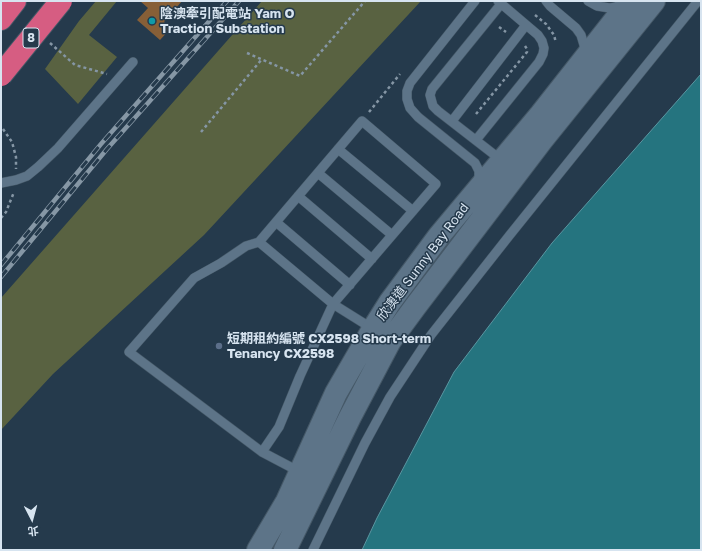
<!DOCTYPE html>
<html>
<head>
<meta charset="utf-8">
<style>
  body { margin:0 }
  #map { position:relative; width:702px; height:551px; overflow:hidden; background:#253a4c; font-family:"Golos Text","Noto Sans TC",sans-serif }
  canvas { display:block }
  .frame { position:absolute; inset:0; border:2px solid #d7e4f0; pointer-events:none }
  .north { position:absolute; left:12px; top:499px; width:40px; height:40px; -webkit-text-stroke:3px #253a4c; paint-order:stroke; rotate:174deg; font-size:11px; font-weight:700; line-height:16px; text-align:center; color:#d7e4f0 }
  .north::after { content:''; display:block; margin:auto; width:14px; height:18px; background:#d7e4f0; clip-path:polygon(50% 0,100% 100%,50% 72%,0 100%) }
</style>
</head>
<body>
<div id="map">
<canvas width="702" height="551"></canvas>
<div class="frame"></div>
<div class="north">北</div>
</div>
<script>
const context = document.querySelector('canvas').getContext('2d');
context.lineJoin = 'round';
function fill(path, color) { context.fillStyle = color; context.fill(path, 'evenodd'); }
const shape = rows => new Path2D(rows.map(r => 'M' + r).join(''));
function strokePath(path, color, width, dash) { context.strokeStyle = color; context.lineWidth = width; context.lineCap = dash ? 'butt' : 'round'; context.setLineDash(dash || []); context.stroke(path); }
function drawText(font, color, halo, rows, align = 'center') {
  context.font = font + ' "Golos Text","Noto Sans TC",sans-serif'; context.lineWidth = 3; context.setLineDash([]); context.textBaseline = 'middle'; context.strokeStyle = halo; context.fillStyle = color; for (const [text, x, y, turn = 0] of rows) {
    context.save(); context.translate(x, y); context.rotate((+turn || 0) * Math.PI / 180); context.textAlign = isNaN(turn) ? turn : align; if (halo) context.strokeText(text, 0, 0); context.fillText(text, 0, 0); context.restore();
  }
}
fill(shape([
  [96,1,117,1,89,35,117,57,78,104,45,69,79,21],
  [262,1,421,1,204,235,53,374,1,430,1,298]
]), '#596241');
const water = shape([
  [701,74,701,550,362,550,377,518,454,372,552,243,701,74]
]);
fill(water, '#25747f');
strokePath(water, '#5a96a1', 1);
fill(shape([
  [140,1,182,1,164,22,171,28,160,40,137,20,148,8]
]), '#875f37');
const service = shape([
  [475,1,410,83,407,91,407,99,410,108,418,117,475,163,479,171,479,182],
  [546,1,550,6,576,28,581,35,584,45,585,53],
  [588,1,597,6,610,8,621,6],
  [452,121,526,25],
  [476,140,539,62,543,54,544,48,542,41,538,35,498,1],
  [338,149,413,211],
  [501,161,496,156,438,111,433,106,430,95,432,89,501,4],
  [318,173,392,235],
  [1,183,16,180,27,176,38,167,58,148,133,62],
  [298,196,372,259],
  [276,222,350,285],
  [259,242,362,121,436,184,333,304,300,376,279,427,262,452],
  [300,472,262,452,129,352,194,278,221,263,246,246,259,242,333,304,373,329],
  [313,550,365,443,390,397,431,335,509,236,698,1]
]);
const secondary = shape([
  [258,550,287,501,336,393,373,329,390,302,439,236,541,114,630,1],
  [285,550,350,417,390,341,415,307,542,140,654,1]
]);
const motorway = shape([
  [1,19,15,1]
]);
strokePath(service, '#455867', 10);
strokePath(secondary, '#455867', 24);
strokePath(motorway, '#455867', 24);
strokePath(shape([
  [535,15,546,24,554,35,556,43],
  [499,27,506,32],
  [50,43,75,65,107,74],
  [247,53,300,76,365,1],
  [369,112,400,74],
  [476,114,527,52,527,49,525,46],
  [3,129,12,142,16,157,16,169],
  [201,132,262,59],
  [1,218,6,212,14,192]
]), '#8596a5', 2.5, [3, 3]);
strokePath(service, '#5d7488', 9);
strokePath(secondary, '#5d7488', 22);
strokePath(motorway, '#d65d82', 22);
const rail = shape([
  [1,265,101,144,227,1],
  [1,277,107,149,239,1]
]);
strokePath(rail, '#8697a5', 4.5);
strokePath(rail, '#253a4c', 3, [9]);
const motorwayBridge = shape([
  [1,75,61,1]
]);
strokePath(motorwayBridge, '#455867', 24, []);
strokePath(motorwayBridge, '#d65d82', 22);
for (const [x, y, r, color] of [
  [152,21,4,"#0f9aa8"],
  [219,346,4,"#5c6f8a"]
]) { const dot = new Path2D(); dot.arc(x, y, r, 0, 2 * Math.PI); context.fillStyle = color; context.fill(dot); strokePath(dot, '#253a4c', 1.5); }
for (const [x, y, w] of [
  [31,38,16]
]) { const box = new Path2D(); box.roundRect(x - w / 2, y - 10, w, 20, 3); context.fillStyle = '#253a4c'; context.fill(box); strokePath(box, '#d7e4f0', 1); }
drawText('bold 12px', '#d7e4f0', null, [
  ["8",31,38]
]);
drawText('bold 13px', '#d7e4f0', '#253a4c', [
  ["陰澳牽引配電站 Yam O",160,14],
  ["Traction Substation",160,29],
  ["短期租約編號 CX2598 Short-term",227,339],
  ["Tenancy CX2598",227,354]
], 'left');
drawText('13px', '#d7e4f0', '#253a4c', [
  ["欣澳道 Sunny Bay Road",423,262,-53]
]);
</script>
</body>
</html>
